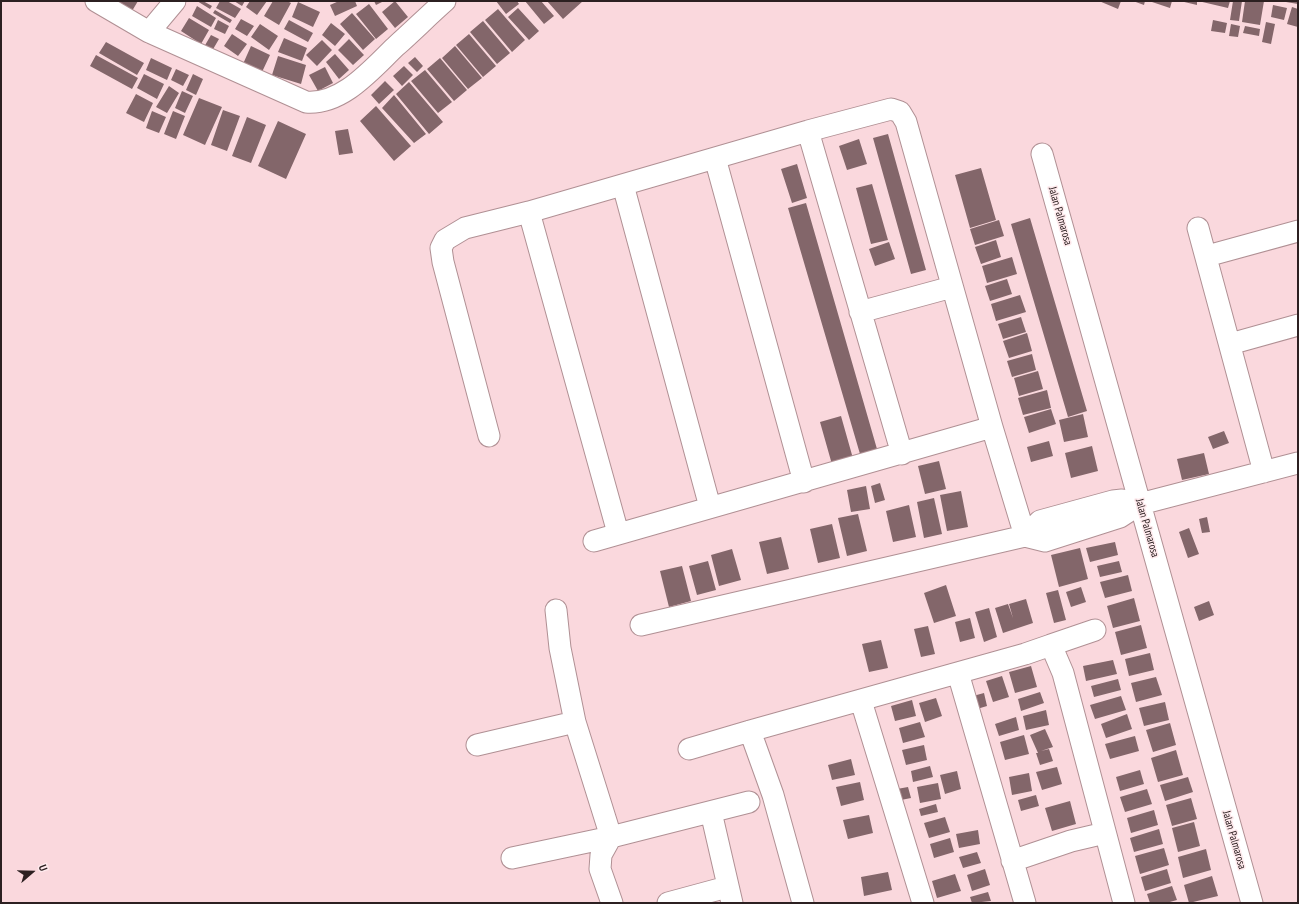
<!DOCTYPE html>
<html>
<head>
<meta charset="utf-8">
<style>
  body { margin:0 }
  #map { position:relative; width:1299px; height:904px; overflow:hidden; background:#fad8dd; font-family:"PT Sans Narrow",sans-serif }
  canvas { display:block }
  .frame { position:absolute; inset:0; border:2px solid #2c2021; pointer-events:none }
  .north { position:absolute; left:12px; top:852px; width:40px; height:40px; -webkit-text-stroke:3px #fee9ec; paint-order:stroke; rotate:70deg; font-size:11px; font-weight:700; line-height:16px; text-align:center; color:#2c2021 }
  .north::after { content:''; display:block; margin:auto; width:14px; height:18px; background:#2c2021; clip-path:polygon(50% 0,100% 100%,50% 72%,0 100%) }
</style>
</head>
<body>
<div id="map">
<canvas width="1299" height="904"></canvas>
<div class="frame"></div>
<div class="north">U</div>
</div>
<script>
const context = document.querySelector('canvas').getContext('2d');
context.lineJoin = 'round';
function fillPath(path, color) {
  context.fillStyle = color;
  context.fill(path, 'evenodd');
}
function trace(path, color, width, dash) {
  context.strokeStyle = color;
  context.lineWidth = width;
  context.lineCap = dash ? 'butt' : 'round';
  context.setLineDash(dash || []);
  context.stroke(path);
}
function drawText(font, color, halo, rows, align = 'center') {
  context.font = font + ' "PT Sans Narrow",sans-serif';
  context.lineWidth = 3;
  context.setLineDash([]);
  context.textBaseline = 'middle';
  context.strokeStyle = halo;
  context.fillStyle = color;
  for (const [text, x, y, turn = 0] of rows) {
    context.save();
    context.translate(x, y);
    context.rotate((+turn || 0) * Math.PI / 180);
    context.textAlign = isNaN(turn) ? turn : align;
    if (halo) context.strokeText(text, 0, 0);
    context.fillText(text, 0, 0);
    context.restore();
  }
}
fillPath(new Path2D(`
  M114 1H138L132 11Z
  M197 1H203L212 6 210 9Z
  M220 1H227L241 9 235 18 216 8Z
  M234 1H245L242 6Z
  M250 1H267L257 15 246 7Z
  M273 1H287L291 3 279 25 264 16Z
  M339 1H355L357 6 335 16 330 5Z
  M374 1H384L376 5Z
  M395 1 408 17 395 28 382 12Z
  M496 1H517L519 4 506 14Z
  M525 1H541L554 16 544 24Z
  M547 1H583L563 19Z
  M1099 1H1121L1118 9Z
  M1133 1H1145L1144 5Z
  M1149 1H1172L1170 8Z
  M1180 1H1197V5Z
  M1198 1H1230L1228 8Z
  M1233 1H1242L1239 21 1230 20Z
  M1245 1H1264L1260 25 1242 22Z
  M1286 1H1298V4L1286 2Z
  M298 2 320 12 313 27 292 17Z
  M369 4 388 29 376 39 356 14Z
  M1273 5 1287 8 1284 20 1271 17Z
  M197 6 216 18 211 27 192 16Z
  M1292 7 1298 9V27L1287 24Z
  M518 8 539 31 529 40 508 17Z
  M498 9 525 40 512 52 485 20Z
  M215 10 232 20 230 23 213 13Z
  M352 13 375 39 363 50 340 24Z
  M189 18 209 30 201 44 181 31Z
  M241 19 254 26 247 36 235 29Z
  M218 20 229 26 225 34 214 29Z
  M289 20 313 33 308 42 284 29Z
  M1213 20 1227 23 1225 33 1211 31Z
  M483 21 510 53 497 64 470 32Z
  M1266 22 1275 24 1271 44 1262 42Z
  M331 23 345 34 335 46 322 35Z
  M260 24 278 36 269 50 251 37Z
  M1231 24 1240 26 1238 37 1229 36Z
  M1245 26 1260 29 1259 36 1243 33Z
  M232 34 247 44 238 56 224 46Z
  M469 34 496 66 483 77 456 45Z
  M211 35 219 39 212 51 204 47Z
  M284 38 307 48 302 61 278 52Z
  M349 39 364 55 353 65 338 50Z
  M322 40 332 50 317 66 306 55Z
  M106 42 144 63 137 75 99 53Z
  M251 46 270 55 262 72 243 64Z
  M455 46 482 78 468 89 442 58Z
  M335 54 349 70 339 79 326 62Z
  M96 55 138 78 132 89 90 66Z
  M278 56 306 65 301 84 272 75Z
  M415 57 423 66 417 72 408 63Z
  M151 58 172 68 167 80 146 70Z
  M440 58 467 90 454 101 427 69Z
  M404 66 413 75 402 86 393 76Z
  M325 67 333 83 318 91 309 75Z
  M176 69 189 75 183 86 171 80Z
  M425 70 452 102 438 113 411 81Z
  M144 74 164 84 157 99 137 88Z
  M193 74 203 79 196 95 186 90Z
  M385 81 394 90 379 104 371 95Z
  M409 82 443 122 429 134 396 94Z
  M169 86 179 93 167 113 156 107Z
  M182 91 193 96 185 113 175 108Z
  M136 94 153 103 144 122 126 113Z
  M394 95 426 134 414 143 382 108Z
  M199 98 222 107 205 145 183 135Z
  M376 106 411 146 394 161 360 121Z
  M223 110 240 116 227 151 211 145Z
  M152 111 166 117 159 133 146 128Z
  M173 111 185 116 176 139 164 134Z
  M247 117 266 125 251 163 232 156Z
  M278 121 306 134 286 179 258 166Z
  M348 129 353 153 339 155 335 131Z
  M888 134 926 270 911 274 873 138Z
  M859 139 867 164 847 170 839 146Z
  M797 164 807 198 792 203 781 169Z
  M981 168 996 220 970 228 955 175Z
  M872 184 888 240 871 244 856 188Z
  M806 203 877 449 860 454 788 208Z
  M1030 218 1087 411 1068 417 1011 224Z
  M999 220 1004 236 975 245 970 229Z
  M996 240 1001 257 981 264 975 247Z
  M889 242 895 259 875 266 869 249Z
  M1012 257 1017 274 987 283 982 266Z
  M1007 279 1012 294 990 301 985 286Z
  M1020 295 1026 312 996 321 991 304Z
  M1021 317 1026 332 1003 339 998 324Z
  M1027 333 1032 351 1009 358 1003 341Z
  M1032 354 1036 370 1012 377 1007 361Z
  M1038 371 1043 389 1019 396 1014 378Z
  M1047 390 1051 408 1023 415 1018 398Z
  M1051 409 1056 424 1029 433 1024 417Z
  M1083 414 1088 437 1064 442 1059 420Z
  M841 416 854 462 833 468 820 422Z
  M1224 431 1229 443 1213 449 1208 437Z
  M1049 441 1053 456 1031 462 1027 447Z
  M1092 446 1098 471 1071 478 1065 453Z
  M1204 453 1209 474 1182 480 1177 459Z
  M939 461 946 489 925 494 918 466Z
  M880 483 885 500 875 503 871 486Z
  M866 486 870 509 851 512 847 490Z
  M961 491 968 527 947 531 940 495Z
  M934 498 942 534 924 538 917 502Z
  M909 505 916 537 893 542 886 511Z
  M858 514 867 551 847 556 838 518Z
  M1207 517 1210 532 1202 533 1199 519Z
  M832 524 840 558 818 563 810 529Z
  M1189 528 1199 554 1188 558 1179 532Z
  M781 537 789 569 767 574 759 542Z
  M1115 542 1118 555 1090 562 1086 548Z
  M1080 548 1088 579 1059 587 1051 555Z
  M732 549 741 580 719 586 711 555Z
  M708 561 716 590 697 595 689 566Z
  M1119 561 1122 572 1100 577 1097 566Z
  M682 566 691 601 669 607 660 571Z
  M1128 575 1132 591 1105 598 1100 582Z
  M946 585 956 616 934 623 924 593Z
  M1081 587 1086 602 1071 607 1066 592Z
  M1058 590 1066 620 1054 623 1046 593Z
  M1134 598 1140 621 1113 628 1107 606Z
  M1026 599 1033 623 1003 633 995 608 1008 604 1013 618 1009 604Z
  M1209 601 1214 615 1199 621 1194 607Z
  M989 608 997 637 984 642 975 612Z
  M970 618 975 638 960 642 955 622Z
  M1141 625 1147 648 1121 655 1115 632Z
  M928 626 935 654 921 657 914 629Z
  M881 640 888 668 869 672 862 644Z
  M1150 653 1154 670 1129 676 1125 659Z
  M1113 660 1117 674 1086 681 1083 666Z
  M1031 666 1037 687 1015 693 1009 672Z
  M1002 676 1009 697 993 702 986 681Z
  M1156 677 1162 695 1136 702 1131 683Z
  M1118 679 1121 690 1094 697 1091 686Z
  M1040 692 1044 703 1021 711 1018 699Z
  M984 693 987 706 977 709 973 696Z
  M1121 696 1126 710 1095 719 1090 705Z
  M936 698 942 716 925 722 919 703Z
  M912 700 916 716 895 721 891 706Z
  M1165 702 1169 720 1144 726 1139 708Z
  M1046 710 1049 725 1026 730 1023 716Z
  M1127 714 1132 729 1106 738 1101 724Z
  M1016 717 1019 730 999 736 995 724Z
  M920 722 925 737 903 743 899 728Z
  M1170 723 1176 745 1153 752 1146 730Z
  M1045 729 1053 747 1041 751 1049 749 1053 761 1040 765 1036 753H1038L1030 735Z
  M1024 735 1029 754 1005 760 1000 742Z
  M1135 736 1139 751 1110 759 1105 744Z
  M924 745 927 760 906 765 902 750Z
  M1176 750 1183 775 1158 782 1151 758Z
  M851 759 855 775 832 780 828 765Z
  M930 766 933 777 913 782 911 771Z
  M1057 767 1062 784 1042 790 1036 772Z
  M1140 770 1144 784 1120 791 1116 777Z
  M957 771 961 789 945 794 940 775Z
  M1029 773 1032 791 1012 795 1009 777Z
  M1188 777 1193 792 1165 801 1160 785Z
  M860 782 864 800 841 806 836 787Z
  M938 783 941 799 920 803 917 787Z
  M908 787 911 798 901 800 897 789Z
  M1147 789 1152 804 1125 812 1120 797Z
  M1036 795 1039 806 1021 811 1018 800Z
  M1191 798 1197 819 1172 826 1166 805Z
  M1070 801 1076 824 1052 831 1045 808Z
  M936 804 938 812 921 816 919 809Z
  M1154 810 1158 825 1131 833 1127 818Z
  M869 815 873 833 848 839 843 820Z
  M945 817 950 832 929 838 924 823Z
  M1194 822 1200 846 1178 852 1172 828Z
  M1159 829 1163 844 1134 852 1130 838Z
  M978 830 980 844 959 848 956 834Z
  M950 838 954 852 934 858 930 844Z
  M1164 848 1169 865 1140 874 1135 856Z
  M1206 849 1211 870 1183 878 1178 857Z
  M977 852 981 863 963 868 959 857Z
  M985 869 990 885 972 891 967 875Z
  M1167 869 1171 883 1145 891 1141 877Z
  M888 872 892 890 864 896 861 877Z
  M955 874 961 891 937 898 932 881Z
  M1212 876 1218 896 1189 903 1184 885Z
  M1172 886 1177 900 1166 903H1150L1147 894Z
  M988 892 991 901 972 903 970 897Z`), '#83666a');
const minor = new Path2D(`
  M96 1 149 32 306 102C342 105 371 70 395 47 412 32 428 16 445 1
  M149 32 175 1
  M808 131 902 454
  M1042 154 1252 903
  M715 158 804 482
  M623 185 710 507
  M529 212 618 533
  M1198 228 1264 472
  M1207 256 1298 231
  M860 312 952 287
  M1230 344 1298 325
  M489 436 443 262 441 248 445 240 465 228 529 212 808 131 891 109 900 112 906 122 992 427 1025 536
  M1025 536 1040 521 1113 501 1122 500 1140 504
  M594 541 992 427
  M556 610 560 648 575 722 611 837 601 855 600 869 612 903
  M641 625 1025 536 1045 541 1120 517 1140 504 1298 463
  M1051 645 1095 630
  M958 673 1025 903
  M861 701 923 903
  M750 731 773 795 803 903
  M477 745 575 722
  M689 749 750 731 1025 654 1051 645 1063 673 1124 903
  M711 812 732 903
  M512 858 611 837 749 802
  M1012 861 1071 841 1105 833
  M668 903 727 887`);
trace(minor, '#b09094', 23);
trace(minor, '#fff', 21);
drawText('11px', '#2c2021', '#fee9ec', [
  ["Jalan Palmarosa",1060,216,74],
  ["Jalan Palmarosa",1147,528,74],
  ["Jalan Palmarosa",1234,840,74]
]);
</script>
</body>
</html>
